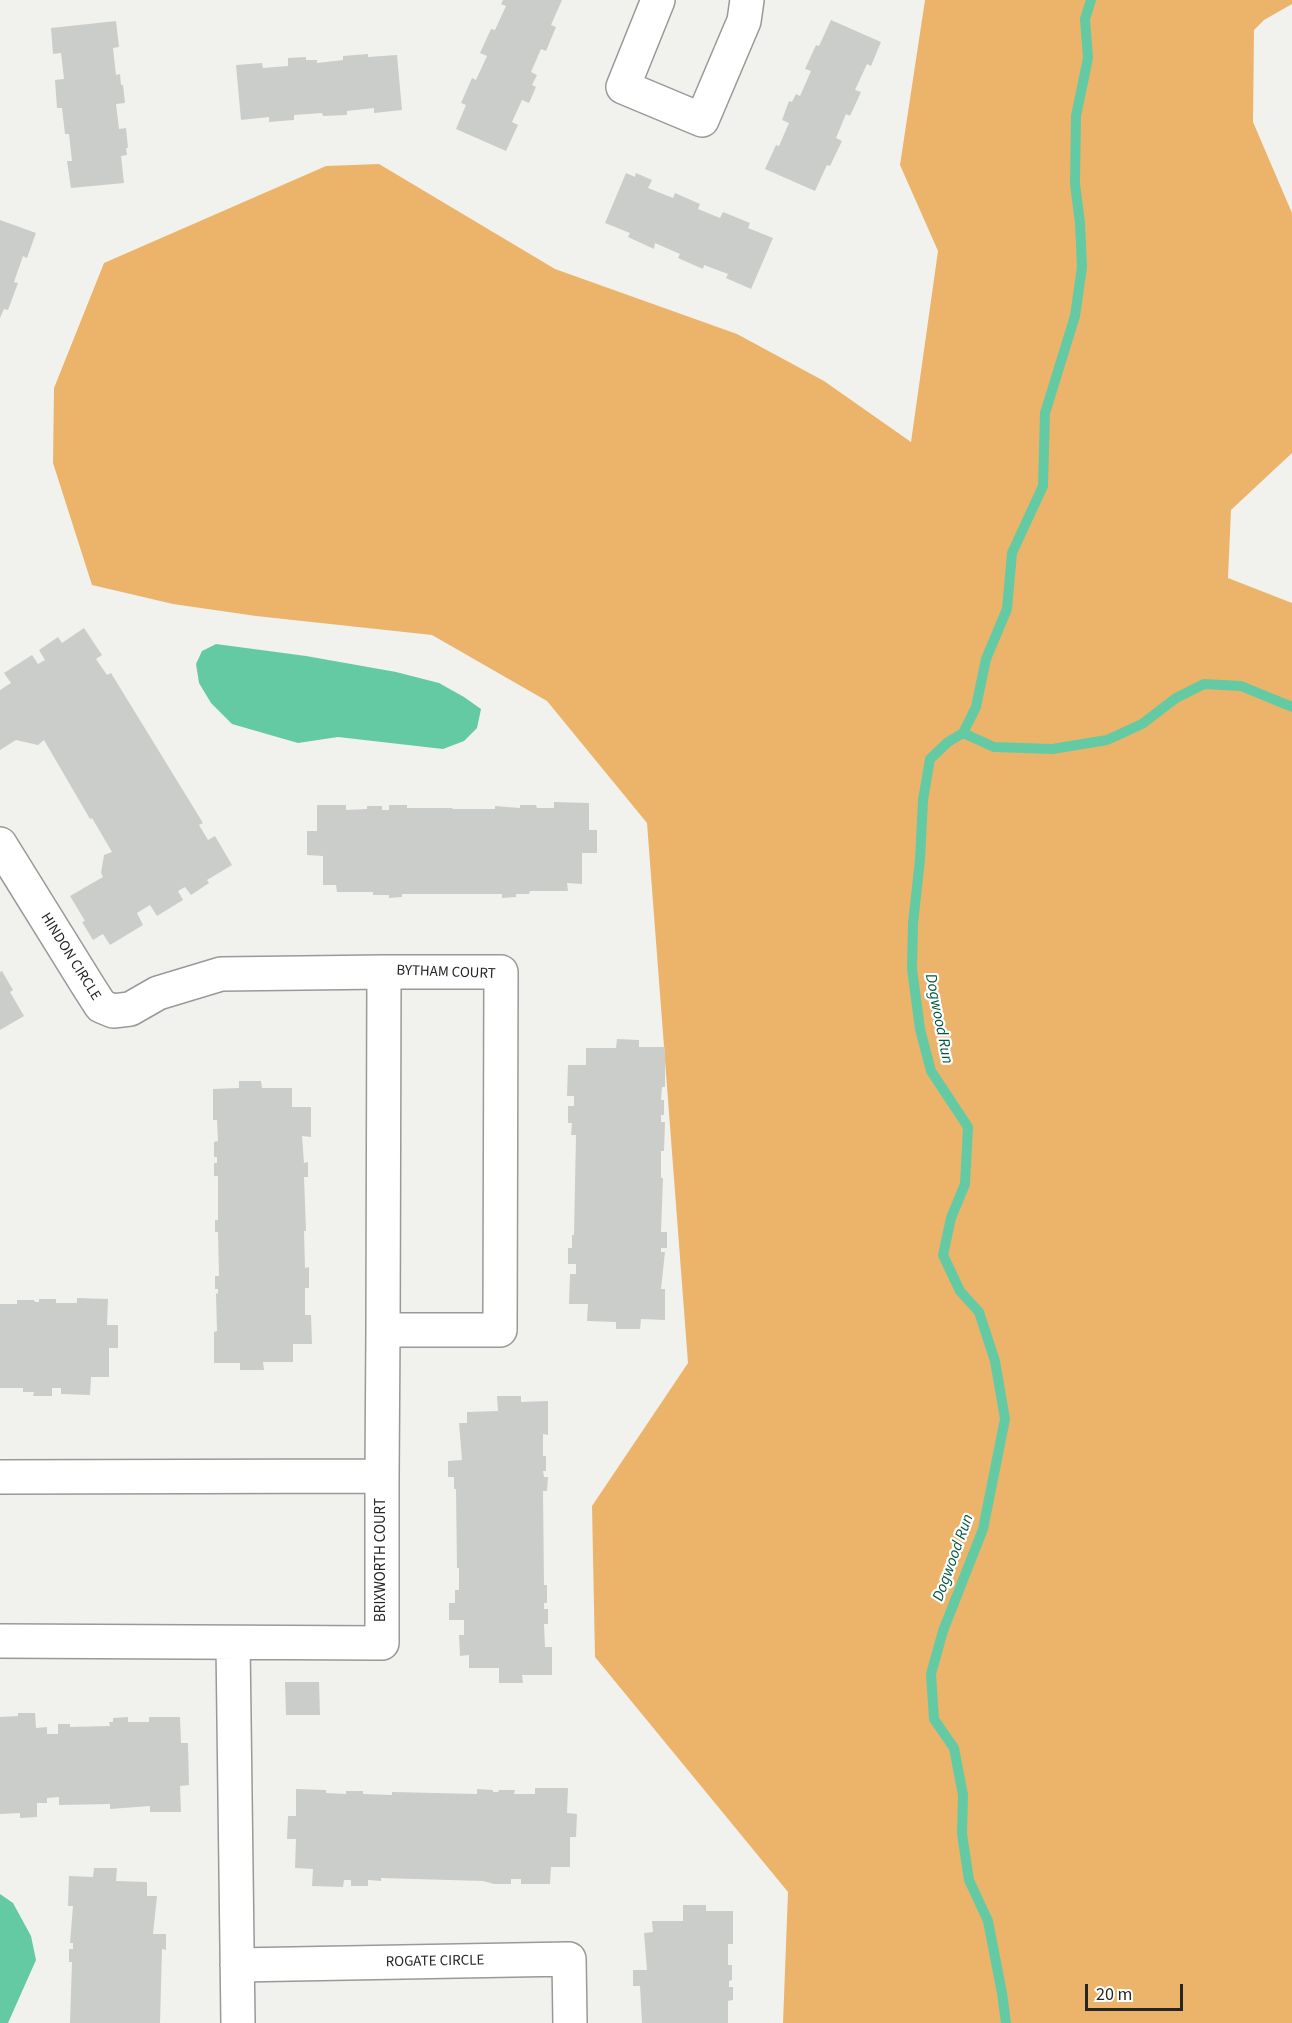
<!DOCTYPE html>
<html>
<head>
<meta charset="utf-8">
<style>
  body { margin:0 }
  #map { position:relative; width:1292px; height:2023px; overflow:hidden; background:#f1f2ee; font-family:"Source Sans 3",sans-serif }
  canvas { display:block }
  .scale { position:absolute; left:1085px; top:1984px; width:98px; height:27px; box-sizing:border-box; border:3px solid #262625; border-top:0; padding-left:8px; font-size:18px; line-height:21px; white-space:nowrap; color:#262625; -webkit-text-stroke:4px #fff; paint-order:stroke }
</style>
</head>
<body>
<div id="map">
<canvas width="1292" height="2023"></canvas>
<div class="scale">20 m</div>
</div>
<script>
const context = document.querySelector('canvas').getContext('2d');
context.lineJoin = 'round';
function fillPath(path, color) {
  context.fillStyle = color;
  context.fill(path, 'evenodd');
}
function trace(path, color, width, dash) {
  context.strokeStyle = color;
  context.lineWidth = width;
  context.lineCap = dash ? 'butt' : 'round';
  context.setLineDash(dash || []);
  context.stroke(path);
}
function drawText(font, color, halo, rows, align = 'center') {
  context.font = font + ' "Source Sans 3",sans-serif';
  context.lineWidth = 4.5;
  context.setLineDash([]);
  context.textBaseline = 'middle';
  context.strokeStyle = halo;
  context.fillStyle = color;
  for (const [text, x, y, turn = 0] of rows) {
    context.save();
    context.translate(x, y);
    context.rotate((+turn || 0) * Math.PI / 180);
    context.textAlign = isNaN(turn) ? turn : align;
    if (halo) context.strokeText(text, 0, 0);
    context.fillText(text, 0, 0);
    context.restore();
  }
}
fillPath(new Path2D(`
  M925 0H1292V4L1264 20 1254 30 1253 122 1292 213V453L1231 510 1228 578 1292 603V2023H783L788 1892 595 1657 592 1506 688 1363 647 823 547 701 432 635 256 616 173 604 92 585 53 463 54 388 104 263 326 166 379 164 555 269 737 334 824 381 911 442 938 251 900 165Z`), '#ecb46a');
fillPath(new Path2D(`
  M216 644 306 656 396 672 439 683 464 697 481 709 477 728 464 741 443 749 338 737 298 743 232 724 211 703 199 683 196 664 202 651Z
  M0 1894 13 1903 31 1936 36 1960 8 2023H0Z`), '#64caa3');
trace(new Path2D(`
  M963 733 976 707 986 659 1007 609 1012 553 1043 486 1045 413 1075 316 1082 267 1080 223 1075 184 1076 116 1088 58 1085 19 1091 0
  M1006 2023 1002 1993 988 1921 969 1880 962 1834 963 1795 954 1748 934 1719 931 1674 943 1631 983 1529 1005 1419 995 1361 979 1312 960 1291 943 1255 951 1218 965 1184 968 1127 931 1071 920 1029 912 969 913 923 920 860 923 800 930 759 948 742 963 733 994 747 1052 749 1107 740 1142 724 1176 698 1204 684 1241 686 1292 707`), '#64caa3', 10);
fillPath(new Path2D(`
  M503 0H562L551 25 556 27 546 51 541 49 531 72 537 75 532 85 536 87 529 103 522 100 512 122 518 125 506 151 456 129 466 105 461 103 472 78 476 80 487 56 480 53 491 29 495 30 506 6 501 4Z
  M831 20 881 42 871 66 867 64 855 90 861 92 850 116 846 114 836 138 842 141 830 166 827 165 815 191 765 169 776 145 779 146 789 123 782 120 789 101 792 102 796 94 800 96 811 71 805 69 816 45 819 46Z
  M116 21 119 47 113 48 116 75 120 74 121 85H123L125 103 116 104 119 129 126 128 128 148H126L127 155 121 156 124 183 71 188 67 161H72L69 134H65L62 108H57L55 80 64 79 61 53 53 54 51 28Z
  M368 54V57L397 55 402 110 374 113V108L347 111V115L323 116 322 113 294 115V120L269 122V117L241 120 236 65 262 63 263 68 288 66V58L306 57V60H317V63L343 60V56Z
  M626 173 635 177 636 173 652 180 648 188 673 198 675 193 700 204 698 209 720 218 723 212 750 223 748 228 773 238 751 289 726 278 728 274 704 265 703 269 678 258 680 254 655 243 654 249 628 237 630 233 605 223Z
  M0 220 36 233 27 258 23 256 14 282 18 283 8 310 4 309 0 318Z
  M84 628 102 655 96 659 107 675 111 673 203 823 199 825 208 840 215 836 232 865 207 880 209 883 191 895 185 887 178 891 183 900 157 916 150 905 137 913 143 925 110 945 103 934 93 940 82 922 85 921 70 896 103 877 101 873 104 855 112 852 92 818 90 819 44 740 38 745 16 740 0 750V690L11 683 4 673 32 655 38 664 45 660 39 650 58 637 62 643Z
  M554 802 589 803V830H597V853H582V884L567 883 568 891H530L529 894H516V897L502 898V894H402V897L389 898V895H373V892H337L336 885H323V856L307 855V831H317V805H346V810L367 809V806H382V810H389V805H407V808H452L453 809H495V806L520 808V805H536L537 808H554Z
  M2 971 13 990 10 992 24 1016 0 1030V972Z
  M617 1039 639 1040V1047H665V1087H662L661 1100H664V1115H661V1122H665L664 1151H661V1178H663L661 1232H667V1248H661V1252H665L661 1289H665V1320L641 1319 640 1329H616V1322L587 1321 588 1304H569L570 1274H576V1264H568V1248H572V1235H574L576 1135H571L572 1123H568V1106H574V1096H567L568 1065H586V1048H616Z
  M239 1081H261L262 1088H292V1107H311V1137L302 1136 304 1163 308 1162V1177H304L306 1231H304L305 1268 309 1267V1288H305V1315H311L312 1344H293V1362H263L264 1370H240V1363H214V1332L217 1331 216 1294 218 1293V1289H215V1276H219L218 1232H215V1220H218V1176H214V1163H217V1157H214V1142L218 1141 217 1120H213V1089L239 1088Z
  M77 1298 108 1299 107 1325H118V1348H109V1377H91L90 1395 61 1394V1388H52V1396H33L34 1392H23V1388H0V1304H17V1300H34L35 1302H39V1299H56V1303H77Z
  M497 1396H521V1402L548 1401V1435L543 1434V1456H546V1471H543L544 1477H548L547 1491H543L544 1585H547V1603H544V1609H548V1624H544L545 1647H552V1675H522L523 1683H499V1668H469V1655L460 1656 459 1635H464V1620H449V1603H455V1590H459V1568H457L456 1489H454V1477H448V1461L462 1460 459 1423H467V1412L498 1411Z
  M285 1682H319L320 1715H286Z
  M18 1713H35L36 1728 47 1727V1734H58V1724H70V1727L110 1726 109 1722H113V1718L128 1717V1722H149V1717H180L181 1743H188L189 1785 180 1786 181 1812H150V1806L110 1809V1804L59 1805V1797L47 1798V1803H37V1817L20 1818V1813L0 1814V1717L18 1716Z
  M535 1788H568L567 1813 577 1814 576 1837H570V1867H551L550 1884H521V1879H511V1884H494L483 1881 381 1878V1881L368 1880V1886H351V1880H344L343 1887 312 1886 313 1869 295 1868 296 1839H287L288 1816H296V1789L326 1790V1793L346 1794V1791H363V1794L392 1795V1792L477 1794V1789L493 1790V1792H498L499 1790H515L514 1794H535Z
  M94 1868H117L116 1881 147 1882V1896H157L153 1934H166V1950L162 1949 160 2023H70L72 1962H69V1949H73V1943H70L73 1906H68L69 1876 93 1877Z
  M683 1905H706V1911H733V1944H728V1965H732V1980L729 1981V1987H733V2000L728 2001V2023H642L640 1986H633V1970H647L644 1933 653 1932 652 1921H683Z`), '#cbcdcb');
const minor = new Path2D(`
  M658 0 623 87 702 120 744 21 747 0
  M0 844 90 989 101 1006 113 1011 130 1009 158 993 221 974 384 972
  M382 1476 383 1330H500L501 972H384L383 1330
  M0 1477 382 1476V1643L0 1641
  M233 1643 238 2023
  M237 1965 569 1959 570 2023`);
trace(minor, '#999a97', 36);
trace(minor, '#fff', 33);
drawText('15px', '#262625', '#fff', [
  ["HINDON CIRCLE",70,957,58],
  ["BYTHAM COURT",446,973,2],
  ["BRIXWORTH COURT",382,1560,-90],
  ["ROGATE CIRCLE",435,1962,-1]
]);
drawText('italic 16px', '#00583f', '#fff', [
  ["Dogwood Run",938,1019,79],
  ["Dogwood Run",954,1558,-70]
]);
</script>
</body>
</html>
